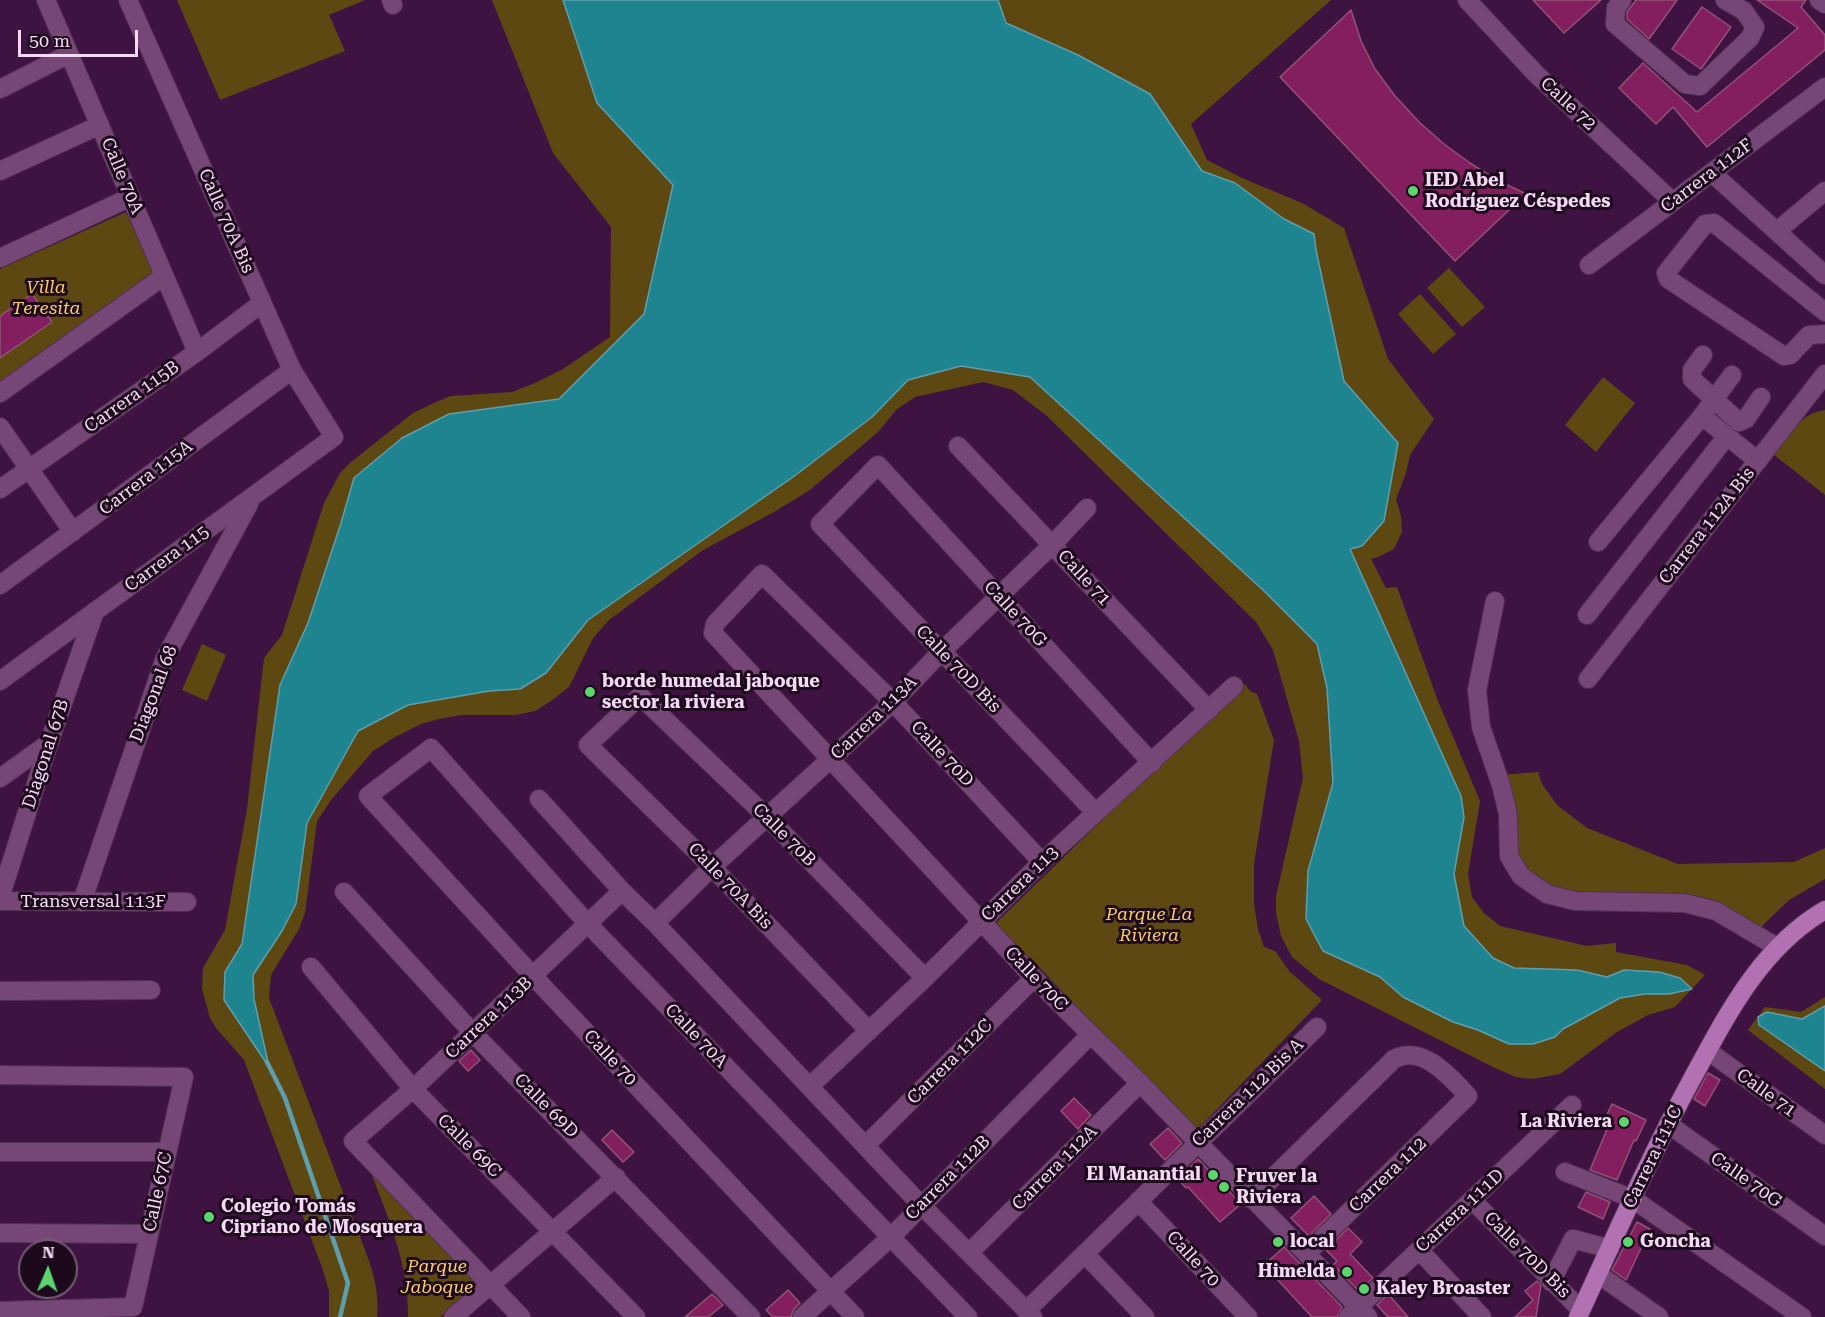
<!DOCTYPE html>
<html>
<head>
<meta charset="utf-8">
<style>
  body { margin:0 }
  #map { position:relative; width:1825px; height:1317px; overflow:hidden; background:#3f1341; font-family:"Roboto Serif",serif }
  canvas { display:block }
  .north { position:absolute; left:18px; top:1239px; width:60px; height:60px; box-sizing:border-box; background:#1c091c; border:2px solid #735c73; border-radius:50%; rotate:2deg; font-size:16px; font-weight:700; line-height:24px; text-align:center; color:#f5d9f5 }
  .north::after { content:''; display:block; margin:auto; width:21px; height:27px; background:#5cd56d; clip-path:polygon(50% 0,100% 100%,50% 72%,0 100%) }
  .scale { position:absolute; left:18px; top:30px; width:120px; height:27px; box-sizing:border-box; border:3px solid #f5d9f5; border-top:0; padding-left:8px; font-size:18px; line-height:21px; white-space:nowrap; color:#f5d9f5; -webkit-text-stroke:4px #1c091c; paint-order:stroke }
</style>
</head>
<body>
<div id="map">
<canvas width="1825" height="1317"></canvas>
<div class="north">N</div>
<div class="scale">50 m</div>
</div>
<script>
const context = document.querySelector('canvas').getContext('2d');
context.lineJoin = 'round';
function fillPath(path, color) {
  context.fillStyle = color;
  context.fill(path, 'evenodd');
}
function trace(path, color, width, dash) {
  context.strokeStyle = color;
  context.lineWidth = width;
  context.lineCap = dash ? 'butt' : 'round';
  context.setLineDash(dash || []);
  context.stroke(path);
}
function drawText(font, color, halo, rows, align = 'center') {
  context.font = font + ' "Roboto Serif",serif';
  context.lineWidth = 6;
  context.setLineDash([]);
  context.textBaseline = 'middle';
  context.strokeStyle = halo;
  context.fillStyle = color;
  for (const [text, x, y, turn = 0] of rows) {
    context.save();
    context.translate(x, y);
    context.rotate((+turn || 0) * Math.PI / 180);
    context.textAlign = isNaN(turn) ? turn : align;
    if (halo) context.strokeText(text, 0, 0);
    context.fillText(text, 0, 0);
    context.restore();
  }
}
fillPath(new Path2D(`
  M177 0H365L329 15 345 51 220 100Z
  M492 0H1331L1191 124 1207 160 1242 178 1302 203 1344 228 1388 359 1434 419 1410 455 1406 473 1396 499 1401 516 1402 532 1394 549 1378 557 1371 559 1386 588 1397 587 1438 701 1480 801 1468 874 1472 897 1484 913 1500 926 1587 946 1616 943V952L1687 965 1705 975 1675 1007 1648 1015 1617 1032 1560 1074 1532 1079 1516 1077 1493 1067 1319 979 1292 957 1281 936 1276 913V896L1303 778 1299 741 1273 650 1256 622 1047 416 1013 390 983 382 915 397 897 409 878 432 810 490 774 512 703 550 609 620 593 638 569 687 551 701 535 711 516 715H461L439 719 421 724 395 737 373 751 331 800 317 821 305 913 299 929 271 975 269 998 368 1258C375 1278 379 1295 377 1317H329V1291L323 1270 244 1060 216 1028 210 1018 202 989 203 968 225 930 247 809 264 658 282 635 324 503 340 473 351 462 413 413 436 402 451 396 512 392 535 383 563 369 610 337 611 227 553 153Z
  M126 212 155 277 0 388V269Z
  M1449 268 1485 307 1462 327 1427 288Z
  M1420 294 1456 334 1433 354 1398 314Z
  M1603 377 1635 403 1596 452 1565 425Z
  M1825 410V495L1773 454C1789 435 1798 414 1825 410Z
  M202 644 226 655 207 701 182 690Z
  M1245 684 1250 691 1257 694 1274 740 1254 864V904L1258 929 1264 947 1275 951 1290 972 1322 1000 1198 1129 1113 1045 1041 969 981 921 996 923 1104 818 1103 817Z
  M1538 772 1542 784 1557 805 1587 828 1678 864 1794 862 1825 848V879L1789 900 1763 925 1762 928 1699 896 1555 891 1520 867 1501 775Z
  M1825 997V1089L1748 1030 1765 1007 1801 1012Z
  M364 1155 483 1279 440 1317H408C409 1259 384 1208 364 1155Z`), '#5d4812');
const water = new Path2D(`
  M563 0H998L1006 23 1078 55 1150 94 1202 171 1235 183 1284 219 1314 234 1316 250 1344 381 1398 443 1384 521 1362 546 1350 549 1461 796 1464 817 1454 874 1464 926 1493 958 1514 968 1577 970 1607 977 1624 970 1659 972 1680 978 1692 989 1669 994H1645L1620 998 1563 1029 1555 1037 1533 1044H1509L1478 1030 1453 1022 1403 997 1380 977 1323 951 1306 919 1308 871 1333 783 1327 688 1317 644 1263 590 1030 377 961 366 908 380 872 417 793 477 588 620 546 673 520 689 489 691 408 705 358 731 307 823 296 904 282 931 253 975 254 999 269 1067 224 1000 225 972 242 944 280 685 308 623 341 523 354 478 402 438 449 414 559 399 644 314 673 185 597 103Z
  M1825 1006V1071L1759 1025 1758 1017 1767 1012 1802 1019Z`);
fillPath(water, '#1d8490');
trace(water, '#5e9eae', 1.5);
trace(new Path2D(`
  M267 1062 285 1098 348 1283 340 1317`), '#5e9eae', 4.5);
const building = new Path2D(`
  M1533 0H1601L1564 33Z
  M1636 0H1677L1649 39 1627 19V12Z
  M1757 0H1806L1801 7 1825 35V50L1707 147 1673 107 1656 124 1619 88 1643 63 1697 112 1798 28Z
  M1702 7 1731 27 1701 69 1672 49Z
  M1351 10 1361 41 1375 69 1395 96 1420 123 1444 144 1470 163 1497 180 1526 194 1455 261 1280 77Z
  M32 294 52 322 0 358V316Z
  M471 1050 480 1060 468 1071 459 1061Z
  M1708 1073 1720 1080 1705 1106 1694 1099Z
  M1074 1098 1091 1115 1078 1129 1061 1111Z
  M1612 1104 1646 1120 1636 1141 1634 1140 1617 1180 1590 1170 1608 1127 1602 1125Z
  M1168 1128 1182 1143 1165 1160 1150 1144Z
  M612 1130 634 1152 623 1162 602 1140Z
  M1198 1159 1241 1204 1220 1222 1188 1187 1186 1188 1178 1179Z
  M1586 1192 1610 1202 1603 1219 1578 1207Z
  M1314 1196 1331 1214 1309 1236 1291 1218Z
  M1637 1222 1650 1229 1626 1280 1612 1270Z
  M1348 1228 1362 1242 1350 1254 1373 1278 1359 1291 1333 1265 1337 1261 1326 1250Z
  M1284 1247 1342 1307 1337 1317H1312L1264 1265Z
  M1537 1281 1541 1285 1536 1317H1515L1533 1300 1525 1291Z
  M788 1290 800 1303 794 1309 791 1317H773L766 1310Z
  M712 1294 723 1305 708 1317H685Z
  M1388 1294 1395 1302 1408 1317H1388L1377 1305Z`);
fillPath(building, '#831f5f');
trace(building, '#915275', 1.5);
const minor = new Path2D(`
  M46 0 197 352
  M391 0 393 5
  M1467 0 1536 74 1673 202
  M1622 0 1616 8 1615 24 1685 84 1700 86 1750 38 1755 27 1744 11 1725 0
  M1819 0 1825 4
  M0 89 69 54
  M0 171 100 125
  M1712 173 1825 275
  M1777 231 1825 191
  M0 258 131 197
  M1589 265 1825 87
  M1825 312 1714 223 1705 224 1666 273 1668 279 1784 356 1790 355 1809 335 1825 334
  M1703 355 1692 370V379L1739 422 1746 419 1761 397
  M0 393 164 276
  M1702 416 1758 461
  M0 427 73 532
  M958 446 1209 710
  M0 489 197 352 262 303
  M1598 542 1702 416 1732 375
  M0 585 292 370
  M1495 601 1477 690 1481 727 1501 785 1508 814 1509 856 1521 876 1547 894 1575 901 1685 903 1716 911 1777 947
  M1587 615 1727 436
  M1588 679 1825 374
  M0 681 334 437 292 370 128 0
  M0 778 49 743
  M539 799 622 891 655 923 921 1205 1033 1317
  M1096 813 820 524 878 465 1152 763
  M1042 862 893 702 762 574 715 624 713 633 1034 978 1140 1083 1368 1317
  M344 892 473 1033 751 1317
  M0 898 49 743 95 611
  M0 901 187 902
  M82 902 165 658 249 504
  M655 923 712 867 893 702 941 652 1052 545 1087 508
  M311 967 413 1089 636 1317
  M0 991 151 990
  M869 1031 712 867 588 745 640 696 768 818 925 978
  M1708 1051 1825 1135
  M0 1075 184 1077 133 1307 0 1311
  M810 1086 925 978 1042 862 1234 686
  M1668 1124 1825 1236
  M865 1146 1034 978
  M0 1152H167
  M1565 1172 1633 1199 1802 1317
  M1251 1199 1394 1059C1423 1044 1450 1077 1468 1096L1307 1253
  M1472 1200 1581 1310
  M1138 1201 1248 1317
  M0 1233 149 1234
  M1419 1250 1482 1317
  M970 1252 1140 1083
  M1085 1254 1145 1317
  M1598 1274 1659 1317
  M1551 1282 1573 1239 1610 1249
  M1027 1310 1317 1027
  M453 1317 616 1177
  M521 1317 353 1141 413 1089 622 891
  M802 1317 890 1238 1090 1035
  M855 1317 533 976 368 796 431 748 588 924 968 1317
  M1348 1317 1572 1105`);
const major = new Path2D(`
  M1578 1317C1615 1237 1650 1156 1692 1079 1727 1015 1760 948 1825 910`);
trace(minor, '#523054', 20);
trace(major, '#523054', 20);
trace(minor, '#764677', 18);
trace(major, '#b271b3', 18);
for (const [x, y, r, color] of [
  [1413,191,6,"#5cd56d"],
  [590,692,6,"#5cd56d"],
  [1624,1122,6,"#5cd56d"],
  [1213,1175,6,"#5cd56d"],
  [1224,1187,6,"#5cd56d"],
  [209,1217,6,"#5cd56d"],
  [1278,1242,6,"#5cd56d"],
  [1628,1242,6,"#5cd56d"],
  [1347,1272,6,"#5cd56d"],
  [1364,1289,6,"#5cd56d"]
]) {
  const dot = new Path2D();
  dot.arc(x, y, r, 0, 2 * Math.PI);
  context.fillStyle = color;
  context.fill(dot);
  trace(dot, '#1c091c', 2);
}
drawText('18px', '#f5d9f5', '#1c091c', [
  ["Calle 72",1568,104,43],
  ["Calle 70A",122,176,67],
  ["Carrera 112F",1707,176,-37],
  ["Calle 70A Bis",226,221,66],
  ["Carrera 115B",132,397,-35],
  ["Carrera 115A",146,478,-37],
  ["Carrera 112A Bis",1707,526,-52],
  ["Carrera 115",167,559,-36],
  ["Calle 71",1084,578,47],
  ["Calle 70G",1015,614,47],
  ["Calle 70D Bis",958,669,46],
  ["Diagonal 68",154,694,-69],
  ["Carrera 113A",874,718,-44],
  ["Diagonal 67B",46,754,-72],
  ["Calle 70D",942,754,47],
  ["Calle 70B",784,835,45],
  ["Carrera 113",1020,884,-44],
  ["Calle 70A Bis",730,886,46],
  ["Transversal 113F",93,902],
  ["Calle 70C",1036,979,46],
  ["Carrera 113B",489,1018,-43],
  ["Calle 70A",696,1036,46],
  ["Calle 70",610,1058,47],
  ["Carrera 112C",950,1062,-45],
  ["Carrera 112 Bis A",1248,1093,-44],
  ["Calle 71",1766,1093,36],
  ["Calle 69D",546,1106,45],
  ["Calle 69C",469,1146,45],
  ["Carrera 111C",1653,1157,-64],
  ["Carrera 112A",1055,1168,-45],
  ["Carrera 112",1388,1175,-44],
  ["Carrera 112B",948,1178,-45],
  ["Calle 70G",1746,1180,35],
  ["Calle 67C",158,1192,-78],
  ["Carrera 111D",1460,1211,-43],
  ["Calle 70D Bis",1527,1255,45],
  ["Calle 70",1193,1259,47]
]);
drawText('bold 18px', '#f5d9f5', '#1c091c', [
  ["IED Abel",1425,181],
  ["Rodríguez Céspedes",1425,202],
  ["borde humedal jaboque",602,682],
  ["sector la riviera",602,703],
  ["La Riviera",1612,1122,"right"],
  ["El Manantial",1201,1175,"right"],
  ["Fruver la",1236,1177],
  ["Riviera",1236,1198],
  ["Colegio Tomás",221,1207],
  ["Cipriano de Mosquera",221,1228],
  ["local",1290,1242],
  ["Goncha",1640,1242],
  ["Himelda",1335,1272,"right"],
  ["Kaley Broaster",1376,1289]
], 'left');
drawText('italic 18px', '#fecd58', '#1c091c', [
  ["Villa",46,288],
  ["Teresita",46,309],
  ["Parque La",1149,915],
  ["Riviera",1149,936],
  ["Parque",437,1267],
  ["Jaboque",437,1288]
]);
</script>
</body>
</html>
